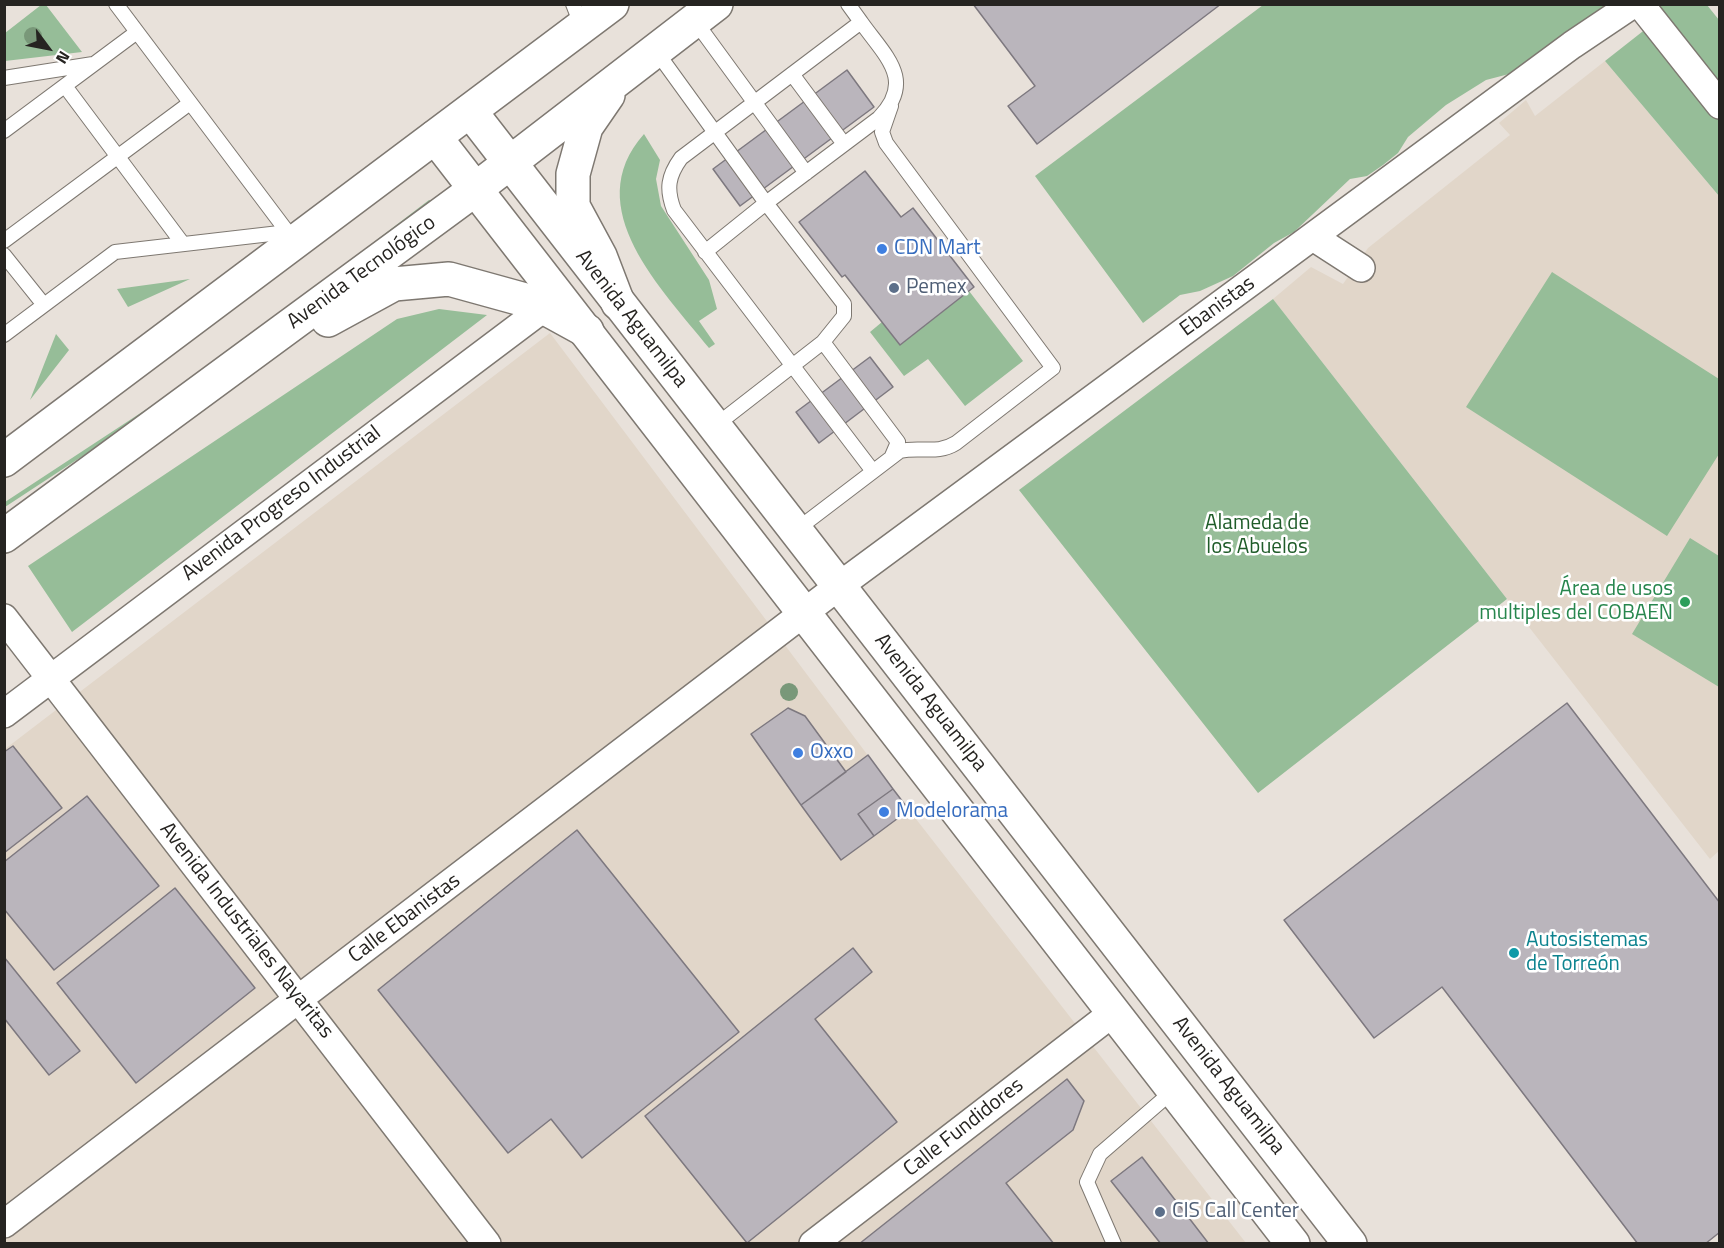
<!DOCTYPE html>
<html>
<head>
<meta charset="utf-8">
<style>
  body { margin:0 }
  #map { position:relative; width:1724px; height:1248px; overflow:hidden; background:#e8e1da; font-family:"Titillium Web",sans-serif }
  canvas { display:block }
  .frame { position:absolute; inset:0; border:6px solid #262421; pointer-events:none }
  .north { position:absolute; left:18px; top:18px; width:60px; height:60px; -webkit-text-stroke:4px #fff; paint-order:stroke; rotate:122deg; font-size:16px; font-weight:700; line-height:24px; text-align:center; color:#262421 }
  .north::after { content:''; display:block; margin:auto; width:21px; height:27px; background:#262421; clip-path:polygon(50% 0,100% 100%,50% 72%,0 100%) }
</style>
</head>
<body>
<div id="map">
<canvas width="1724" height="1248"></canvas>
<div class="frame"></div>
<div class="north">N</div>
</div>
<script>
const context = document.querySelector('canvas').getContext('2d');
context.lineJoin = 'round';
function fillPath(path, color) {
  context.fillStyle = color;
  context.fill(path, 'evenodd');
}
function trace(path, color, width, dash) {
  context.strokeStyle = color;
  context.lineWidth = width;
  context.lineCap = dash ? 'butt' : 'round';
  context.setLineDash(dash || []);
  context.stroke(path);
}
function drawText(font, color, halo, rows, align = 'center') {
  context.font = font + ' "Titillium Web",sans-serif';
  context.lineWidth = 5;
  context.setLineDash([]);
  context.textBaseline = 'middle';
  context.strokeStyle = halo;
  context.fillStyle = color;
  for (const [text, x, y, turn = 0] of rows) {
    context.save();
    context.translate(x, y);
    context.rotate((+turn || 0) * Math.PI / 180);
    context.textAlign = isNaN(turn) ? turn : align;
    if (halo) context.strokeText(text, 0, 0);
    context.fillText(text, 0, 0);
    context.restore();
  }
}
fillPath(new Path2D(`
  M1605 61 1719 196 1720 850 1710 859 1273 299 1311 267 1343 284 1368 248 1510 135 1499 123 1526 100 1535 116Z
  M550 333 909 810 1246 1243 5 1244V749Z`), '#e1d6c9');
fillPath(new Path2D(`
  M41 5H46L82 52 5 61V33Z
  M1263 5H1633L1509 74 1486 80 1446 105 1408 137 1398 153 1383 165 1367 176 1350 179 1294 232 1274 243 1233 276 1200 291 1180 295 1143 323 1035 176Z
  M1640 5H1707L1719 20V104Z
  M1647 28 1719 118V196L1605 61Z
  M644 134 660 160 656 179 661 206 709 280 717 309 699 321 715 344 709 348C663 290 578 208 644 134Z
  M429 200 437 202 209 373 5 507V502L206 370Z
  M1552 272 1719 379V454L1667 536 1466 407Z
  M190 279 128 307 117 289Z
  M969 291 1023 361 965 406 928 359 904 376 870 332 882 322 900 345Z
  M1273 299 1507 599 1258 793 1019 490Z
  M439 309 487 315 72 632 28 566 397 319Z
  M56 334 69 350 30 400Z
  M1690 538 1719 556V687L1632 634Z`), '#96bd98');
const building = new Path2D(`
  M973 4H1221L1037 144 1008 106 1035 86Z
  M847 70 874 107 740 206 713 169Z
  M865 171 901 217 913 208 974 287 900 345 845 275 842 277 799 222Z
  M870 357 893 387 819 443 796 412Z
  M1567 703 1720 903V1232L1705 1244H1638L1442 987 1374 1038 1284 920Z
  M788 708 805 716 846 772 801 805 751 734Z
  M13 746 62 808 4 853V752Z
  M868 755 893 789 858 814 874 836 841 860 801 805Z
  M893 789 909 810 874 836 858 814Z
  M87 796 159 886 54 970 4 909V862Z
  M577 830 739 1032 582 1158 551 1119 508 1153 378 990Z
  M175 888 255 988 136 1083 57 983Z
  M853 948 872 972 815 1019 897 1122 747 1243 645 1116Z
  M4 957 80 1051 49 1075 4 1018Z
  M1067 1079 1084 1101 1073 1130 1006 1183 1054 1244H859Z
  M1142 1157 1209 1244H1161L1111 1181Z`);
fillPath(building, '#bab5bc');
trace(building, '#7d787f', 1.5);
const lane = new Path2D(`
  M116 4 292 238
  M573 4 582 27
  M848 4 861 22 681 158C668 176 666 189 674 210L872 470
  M695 21 806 173
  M656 51 766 203 879 118C916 80 885 56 861 22
  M792 74 844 144
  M4 78 93 64
  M65 86 183 244
  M4 131 137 32
  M4 241 190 103
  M705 252 766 203 844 304V316L823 342
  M4 255 44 305
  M4 335 115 252 288 232
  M715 426 823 342 898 442 892 456
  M795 531 900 451C920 446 937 455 956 443L1053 368 886 143 882 132 891 106
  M1114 1244 1087 1182 1100 1154 1174 1090`);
const street = new Path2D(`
  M1640 4 1720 105
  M1313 237 1361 268
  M4 618 487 1244
  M4 714 545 307 557 293
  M4 1224 839 586 1572 45 1633 4
  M813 1244 1114 1012`);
const primary = new Path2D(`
  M470 111 1350 1244
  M435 137 1293 1244`);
const highway = new Path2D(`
  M608 95 586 127 573 174V206L600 256 618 303
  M328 320 394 284 449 279 536 303 587 331
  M4 460 612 4
  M4 536 477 188 716 4`);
trace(lane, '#7e7871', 16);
trace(street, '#7e7871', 30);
trace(primary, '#7e7871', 36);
trace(highway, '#7e7871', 36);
trace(lane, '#fff', 14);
trace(street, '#fff', 27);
trace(primary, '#fff', 33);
trace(highway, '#fff', 33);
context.fillStyle = '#799879';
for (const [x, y] of [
  [33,36],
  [789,692]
]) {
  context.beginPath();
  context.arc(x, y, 9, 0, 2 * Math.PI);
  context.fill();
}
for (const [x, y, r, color] of [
  [882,249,6,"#3f7fe0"],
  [894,288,6,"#5c6f8a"],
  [1685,602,6,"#2e9e5b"],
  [798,753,6,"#3f7fe0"],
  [884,812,6,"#3f7fe0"],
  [1514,953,6,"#0f9aa8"],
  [1160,1212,6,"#5c6f8a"]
]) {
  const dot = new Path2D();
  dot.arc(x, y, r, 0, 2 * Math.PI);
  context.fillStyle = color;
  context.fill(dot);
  trace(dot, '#fff', 2);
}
drawText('21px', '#366cbe', '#fff', [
  ["CDN Mart",894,249],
  ["Oxxo",810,753],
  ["Modelorama",896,812]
], 'left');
drawText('21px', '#262421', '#fff', [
  ["Avenida Tecnológico",362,273,-36],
  ["Ebanistas",1218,307,-36],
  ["Avenida Aguamilpa",631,319,52],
  ["Avenida Progreso Industrial",282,504,-37],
  ["Avenida Aguamilpa",930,703,52],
  ["Calle Ebanistas",405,919,-37],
  ["Avenida Industriales Nayaritas",246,931,52],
  ["Avenida Aguamilpa",1228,1086,52],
  ["Calle Fundidores",964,1128,-38]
]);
drawText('21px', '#4e5e75', '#fff', [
  ["Pemex",906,288],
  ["CIS Call Center",1172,1212]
], 'left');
drawText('21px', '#1f5c29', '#fff', [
  ["Alameda de",1257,524],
  ["los Abuelos",1257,548]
]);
drawText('21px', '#27864d', '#fff', [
  ["Área de usos",1673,590],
  ["multiples del COBAEN",1673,614]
], 'right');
drawText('21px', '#0d838f', '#fff', [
  ["Autosistemas",1526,941],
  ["de Torreón",1526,965]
], 'left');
</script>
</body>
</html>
